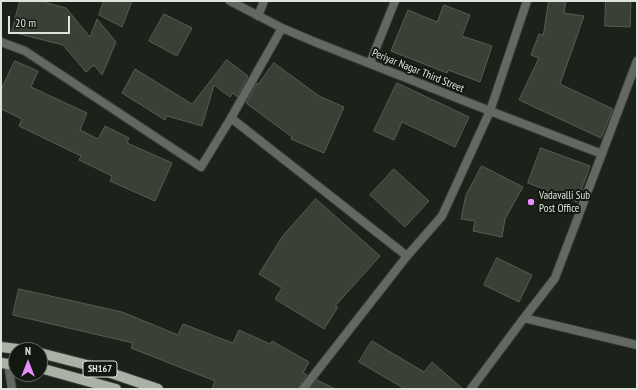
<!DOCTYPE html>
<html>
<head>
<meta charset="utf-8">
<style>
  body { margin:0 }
  #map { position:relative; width:638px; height:390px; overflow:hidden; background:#1b2219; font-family:"PT Sans Narrow",sans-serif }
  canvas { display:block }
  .frame { position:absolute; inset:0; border:2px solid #dee3dc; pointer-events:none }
  .north { position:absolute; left:8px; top:342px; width:40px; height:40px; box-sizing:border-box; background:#121810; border:1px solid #646962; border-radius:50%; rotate:0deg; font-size:11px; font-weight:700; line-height:16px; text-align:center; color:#dee3dc }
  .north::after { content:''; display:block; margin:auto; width:14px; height:18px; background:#e98efe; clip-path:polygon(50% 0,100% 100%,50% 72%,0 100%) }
  .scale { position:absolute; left:8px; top:16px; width:62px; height:18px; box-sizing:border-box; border:2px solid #dee3dc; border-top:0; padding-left:5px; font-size:12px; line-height:14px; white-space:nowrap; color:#dee3dc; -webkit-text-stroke:3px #121810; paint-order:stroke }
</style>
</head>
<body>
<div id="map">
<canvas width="638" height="390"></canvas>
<div class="frame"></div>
<div class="north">N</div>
<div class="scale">20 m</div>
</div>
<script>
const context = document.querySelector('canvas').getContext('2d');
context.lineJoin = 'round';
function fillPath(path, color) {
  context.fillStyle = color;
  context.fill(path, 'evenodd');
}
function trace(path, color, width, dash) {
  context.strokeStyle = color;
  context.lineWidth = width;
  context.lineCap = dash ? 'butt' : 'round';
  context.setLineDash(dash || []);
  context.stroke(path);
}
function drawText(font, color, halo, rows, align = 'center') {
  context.font = font + ' "PT Sans Narrow",sans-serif';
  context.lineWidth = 4;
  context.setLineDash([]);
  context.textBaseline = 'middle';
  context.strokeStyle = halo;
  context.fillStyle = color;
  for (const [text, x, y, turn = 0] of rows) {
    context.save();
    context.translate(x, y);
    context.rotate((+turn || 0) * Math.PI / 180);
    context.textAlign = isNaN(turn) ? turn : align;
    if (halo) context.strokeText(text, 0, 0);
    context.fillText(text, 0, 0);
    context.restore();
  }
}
const building = new Path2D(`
  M20 1H40L66 8 90 37 97 19 116 42 102 75 94 65 86 72 63 45 12 32Z
  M104 1H132L122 27 99 15Z
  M549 1H566L564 13 584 16 560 84 613 109 601 138 519 100 539 58 531 55 539 34 543 35Z
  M606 1H631L630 27 605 26Z
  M444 5 470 15 462 36 492 46 480 82 448 70 447 73 391 51 408 10 437 22Z
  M164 14 192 28 177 56 149 41Z
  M227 60 248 76 237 97 233 93 230 97 214 85 202 126 167 116 165 120 122 93 135 69 192 104Z
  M15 61 38 71 31 87 87 113 80 130 98 139 105 126 129 138 127 143 172 163 155 201 110 181 112 176 79 160 81 156 19 126 22 119 1 109V90Z
  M274 63 319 96 344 107 324 153 291 139 292 137 246 103 257 83 258 84Z
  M397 83 469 117 455 147 402 122 394 140 374 131Z
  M541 148 590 166 577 202 528 183Z
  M482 166 523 187 505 219 502 237 473 231 475 221 461 219 466 195Z
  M394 169 429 201 405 227 370 195Z
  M316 199 380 256 335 306 338 307 324 329 275 299 282 288 259 274 282 237Z
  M497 258 532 275 519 302 484 285Z
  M19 289 122 312 178 335 183 324 233 343 239 330 270 344 272 341 309 362 303 373 307 375 299 386 298 389H212L215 381 131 348 133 343 13 315Z
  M372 341 424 372 432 362 463 389H405L359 362Z
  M317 380 335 389H310Z`);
fillPath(building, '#394036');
trace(building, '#565e53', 1);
const street = new Path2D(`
  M230 1 282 28 315 42 490 111 602 154
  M258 16 264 1
  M282 28 231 118 407 256 442 216 490 111 527 1
  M1 42 25 51 201 167 231 118
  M370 63 395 1
  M524 318 637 345
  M8 364 12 389
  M303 389 407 256
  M471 389 524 318 555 278 637 61`);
const primary = new Path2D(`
  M1 347 26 350
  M40 353 87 365 158 389
  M1 363 16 365
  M40 368 116 389`);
trace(street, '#363d34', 10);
trace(primary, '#363d34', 12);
trace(street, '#646863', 8);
trace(primary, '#aab1a7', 10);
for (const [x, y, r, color] of [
  [531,202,4,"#e98efe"]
]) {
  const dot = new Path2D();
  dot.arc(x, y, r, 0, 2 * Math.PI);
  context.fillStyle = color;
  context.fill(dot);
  trace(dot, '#121810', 1.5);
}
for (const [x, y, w] of [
  [100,369,34]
]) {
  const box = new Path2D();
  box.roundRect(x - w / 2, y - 8, w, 16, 3);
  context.fillStyle = '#121810';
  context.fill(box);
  trace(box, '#dee3dc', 1);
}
drawText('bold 10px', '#dee3dc', null, [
  ["SH167",100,369]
]);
drawText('11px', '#dee3dc', '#121810', [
  ["Periyar Nagar Third Street",418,71,22]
]);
drawText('11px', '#dee3dc', '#121810', [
  ["Vadavalli Sub",539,196],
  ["Post Office",539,209]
], 'left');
</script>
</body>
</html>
